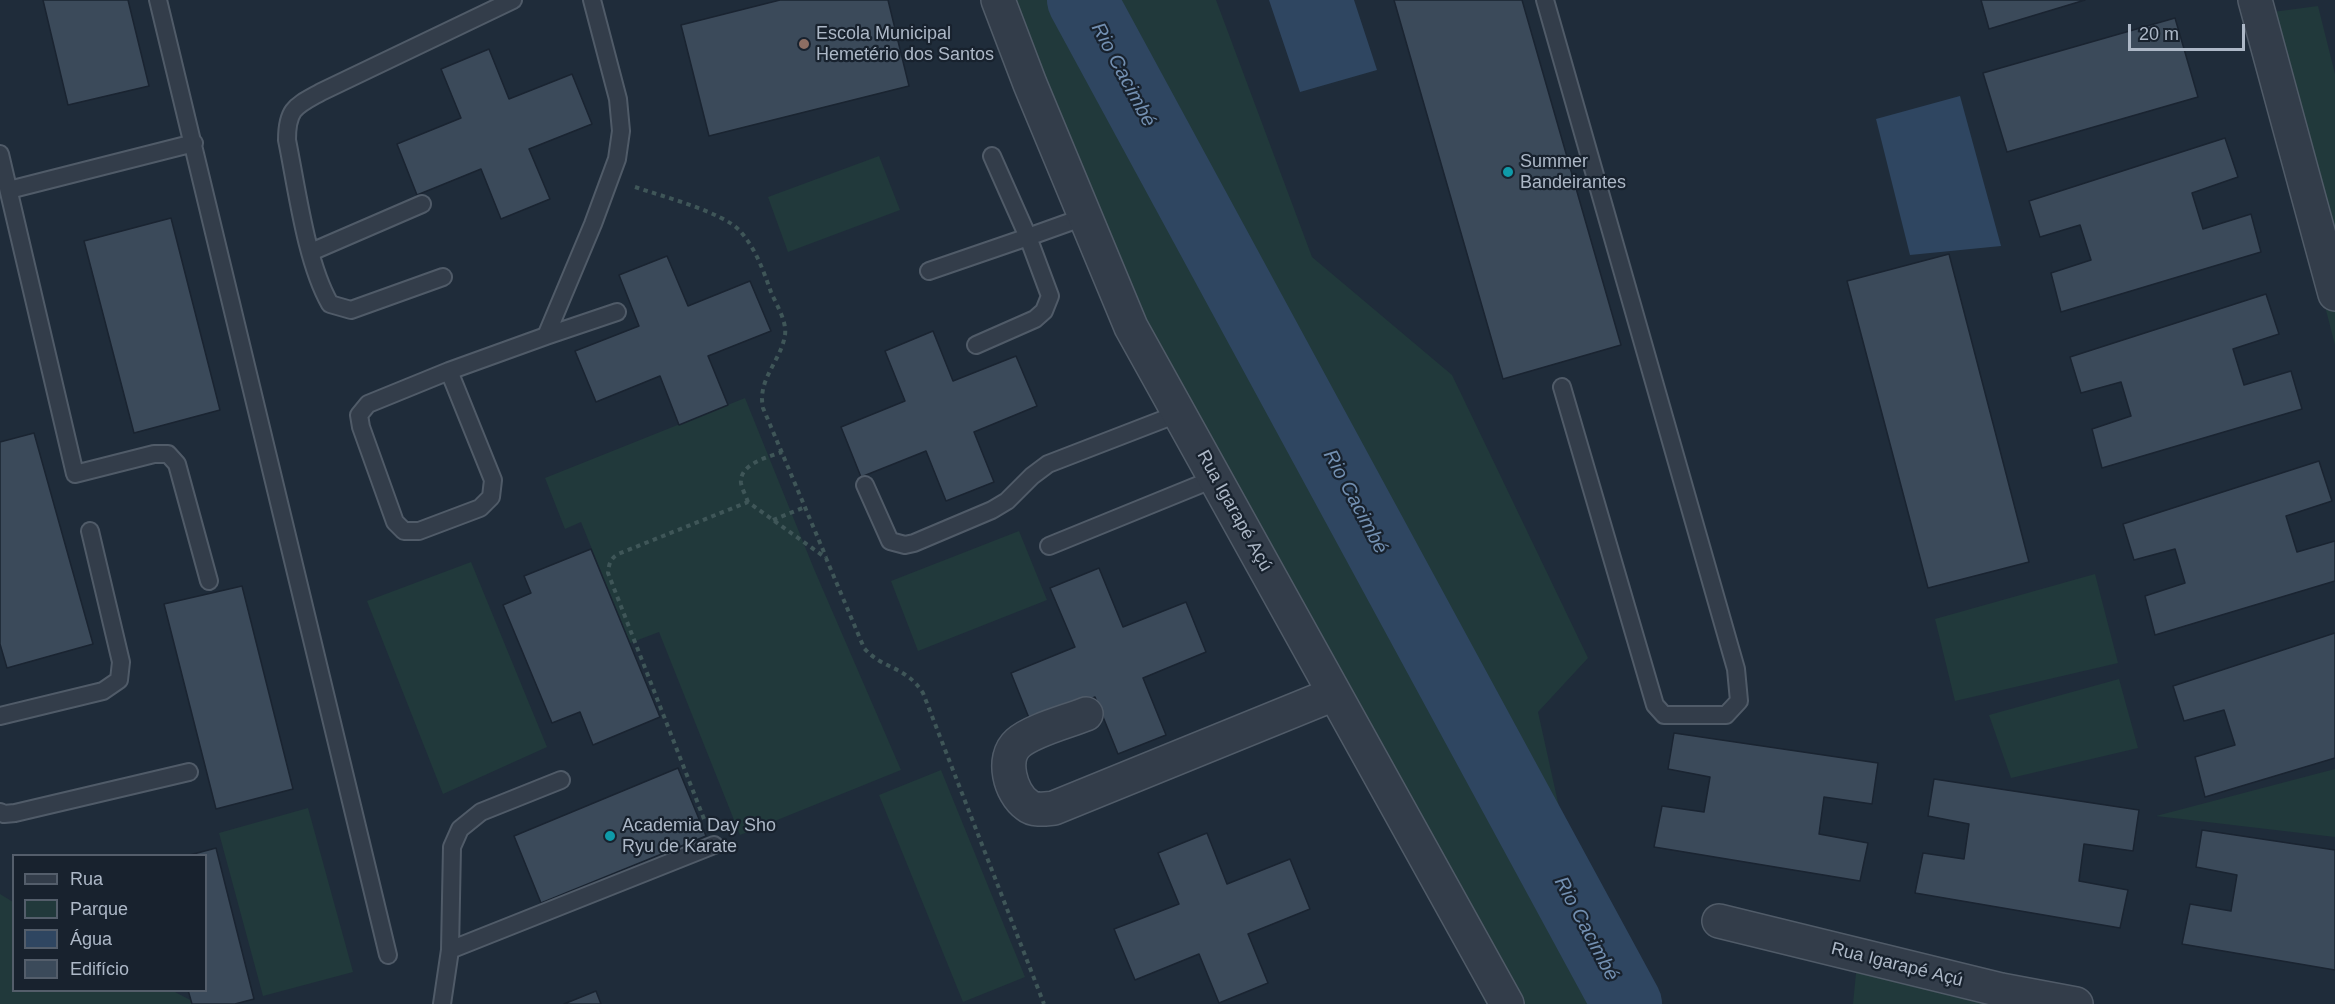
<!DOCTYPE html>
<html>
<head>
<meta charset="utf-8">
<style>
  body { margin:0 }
  #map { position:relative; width:2335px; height:1004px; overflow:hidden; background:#1f2c3a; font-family:Helvetica,sans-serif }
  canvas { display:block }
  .legend { position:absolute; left:12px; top:854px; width:195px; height:138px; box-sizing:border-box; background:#18222e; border:2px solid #545e6b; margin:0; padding:8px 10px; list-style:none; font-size:18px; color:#adb8c7 }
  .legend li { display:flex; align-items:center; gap:12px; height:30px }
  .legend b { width:30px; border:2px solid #545e6b }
  .scale { position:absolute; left:2128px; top:24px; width:117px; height:27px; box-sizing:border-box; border:3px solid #adb8c7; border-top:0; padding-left:8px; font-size:18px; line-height:21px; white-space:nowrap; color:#adb8c7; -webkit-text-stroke:4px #18222e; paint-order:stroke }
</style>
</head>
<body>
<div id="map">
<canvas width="2335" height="1004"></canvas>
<ul class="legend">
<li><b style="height:8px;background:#333d4a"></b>Rua</li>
<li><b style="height:16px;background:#21393b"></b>Parque</li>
<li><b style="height:16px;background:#2f4661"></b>Água</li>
<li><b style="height:16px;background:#3b4a5a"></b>Edifício</li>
</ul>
<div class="scale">20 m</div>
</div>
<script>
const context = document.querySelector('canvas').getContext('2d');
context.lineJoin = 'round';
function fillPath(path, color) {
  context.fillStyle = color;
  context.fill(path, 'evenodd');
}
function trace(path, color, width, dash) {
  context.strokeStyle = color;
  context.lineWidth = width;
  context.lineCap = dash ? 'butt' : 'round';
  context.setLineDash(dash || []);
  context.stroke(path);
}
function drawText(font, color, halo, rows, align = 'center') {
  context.font = font + ' Helvetica,sans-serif';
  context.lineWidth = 4.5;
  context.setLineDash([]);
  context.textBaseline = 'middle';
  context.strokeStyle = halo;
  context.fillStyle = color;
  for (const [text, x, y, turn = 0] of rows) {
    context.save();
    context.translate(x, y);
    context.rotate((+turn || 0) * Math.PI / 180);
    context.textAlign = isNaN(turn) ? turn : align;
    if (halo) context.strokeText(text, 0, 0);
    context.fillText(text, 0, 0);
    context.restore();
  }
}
fillPath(new Path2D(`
  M1011 0H1216L1312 257 1452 375 1588 658 1538 712 1576 884 1643 1004H1486L1111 279Z
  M2318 6 2335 74V345L2250 15Z
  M879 156 900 210 788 252 768 197Z
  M745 398 814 569 901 770 740 835 659 632 630 643 581 522 565 529 545 478Z
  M1019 531 1047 600 918 651 891 581Z
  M471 562 547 747 443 794 367 601Z
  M2095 574 2118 663 1955 701 1935 619Z
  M2119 679 2138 748 2011 778 1989 715Z
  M2335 769V837L2156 816Z
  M941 770 1025 977 963 1002 879 795Z
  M308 808 353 972 263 996 219 833Z
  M0 894 13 902 14 990 173 991 198 1004H0Z
  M1856 973 2058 1004H1853Z`), '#21393b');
fillPath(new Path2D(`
  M1269 0H1354L1377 70 1300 92Z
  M1960 96 2001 246 1910 255 1876 119Z`), '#2f4661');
trace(new Path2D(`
  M1082 0 1627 1004`), '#2f4661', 70);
const building = new Path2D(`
  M43 0H128L149 86 68 105Z
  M780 0H888L909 86 709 136 681 25Z
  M1394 0H1522L1621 345 1503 379Z
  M1981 0H2085L1989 29Z
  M2175 18 2198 97 2007 152 1983 73Z
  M489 49 509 99 572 74 592 124 529 149 550 199 501 219 481 169 417 195 397 144 461 118 441 69Z
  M2225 138 2238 177 2192 193 2203 229 2251 214 2261 252 2061 312 2051 273 2091 260 2080 225 2040 237 2029 201Z
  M171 218 220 410 134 433 84 241Z
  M1949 254 2029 562 1928 588 1847 281Z
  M667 256 688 306 750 281 771 331 708 356 728 405 679 425 660 376 596 402 575 351 639 326 619 275Z
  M2266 294 2279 334 2233 349 2244 385 2291 371 2302 409 2102 468 2092 429 2131 416 2121 382 2081 393 2070 357Z
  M933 331 953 381 1016 356 1037 406 974 432 994 482 946 501 926 451 861 477 841 427 905 401 885 351Z
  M34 433 93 644 7 668 0 644V442Z
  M2319 461 2332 501 2286 516 2297 552 2335 541V581L2155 635 2145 596 2185 583 2175 549 2134 560 2123 524Z
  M591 549 660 717 593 745 580 712 552 723 503 605 531 593 524 576Z
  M1099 568 1123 627 1186 602 1206 652 1143 678 1166 735 1118 754 1095 697 1031 723 1011 673 1075 647 1050 588Z
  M242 586 293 789 216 809 164 604Z
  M2335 633V758L2205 797 2195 757 2235 745 2224 710 2184 721 2173 686Z
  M1674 733 1878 763 1872 804 1824 797 1819 834 1868 843 1860 881 1654 847 1662 806 1704 812 1710 777 1668 769Z
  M678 768 706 836 541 903 514 836Z
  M1934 779 2139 810 2133 851 2084 844 2079 881 2128 890 2120 928 1915 893 1923 853 1964 859 1969 824 1928 816Z
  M2202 830 2335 850V970L2182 944 2190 904 2231 911 2237 875 2196 867Z
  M1207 833 1227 884 1290 859 1310 909 1248 934 1268 983 1219 1003 1199 954 1135 980 1114 929 1179 904 1158 853Z
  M216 848 254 999 235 1004H192L188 990H206V856H186Z
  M596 991 601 1004H564Z`);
fillPath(building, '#3b4a5a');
trace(building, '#1a2431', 1.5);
const service = new Path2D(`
  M158 0 388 955
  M1545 0 1736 669 1739 701 1726 715H1664L1655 705 1562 387
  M0 154 75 474 154 454H168L177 464 209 581
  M9 190 194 143
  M311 252 422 204
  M929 271 1028 237 992 156
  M443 277 351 310 330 304C306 262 297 189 287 140 287 108 296 106 321 92L513 0
  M546 336 617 312
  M976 345 1035 319 1044 311 1050 296 1028 237 1084 217
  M449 371 493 480 491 497 480 508 419 531H404L395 522 361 427 359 415 368 404 449 371 546 336 593 224 617 159 621 131 618 99 592 0
  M865 485 890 541 905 545 914 543 992 510 1007 501 1032 476 1048 464 1180 413
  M1049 546 1216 478
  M0 716 103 691 119 680 121 662 90 531
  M0 812 4 814 15 813 189 772
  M450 950 452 847 460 829 481 812 561 780
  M442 1004 450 950 714 845`);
const minor = new Path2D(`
  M998 0 1030 84 1131 327 1507 1004
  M2255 0 2335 294
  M1086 714C1066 722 1033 730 1018 743 1001 758 1010 793 1027 805 1034 811 1045 809 1054 808L1334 694
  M1719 921 2001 990 2076 1004`);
trace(service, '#505b68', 20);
trace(minor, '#505b68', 36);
trace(new Path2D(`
  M635 187C661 196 723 212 740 231 756 249 763 270 771 292 776 304 787 321 785 335 781 361 757 379 763 408L826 557
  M748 502C746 496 742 489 741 483 739 464 768 457 782 452
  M773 520 805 507
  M704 819 608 573C609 564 610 559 618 554L748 502 826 558 864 648C883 670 905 665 923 693L1044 1004`), '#3f5658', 4, [4.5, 4.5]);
trace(service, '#333d4a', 16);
trace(minor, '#333d4a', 33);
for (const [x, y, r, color] of [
  [804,44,6,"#8d6e63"],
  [1508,172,6,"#0f9aa8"],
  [610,836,6,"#0f9aa8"]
]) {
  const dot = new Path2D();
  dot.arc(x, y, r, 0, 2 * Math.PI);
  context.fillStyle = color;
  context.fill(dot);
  trace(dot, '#18222e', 2);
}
drawText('18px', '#adb8c7', '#18222e', [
  ["Escola Municipal",816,34],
  ["Hemetério dos Santos",816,55],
  ["Summer",1520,162],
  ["Bandeirantes",1520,183],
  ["Academia Day Sho",622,826],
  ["Ryu de Karate",622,847]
], 'left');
drawText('18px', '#adb8c7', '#18222e', [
  ["Rua Igarapé Açú",1234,511,61],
  ["Rua Igarapé Açú",1897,965,14]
]);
drawText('italic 20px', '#7390b2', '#18222e', [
  ["Rio Cacimbé",1123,75,62],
  ["Rio Cacimbé",1355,502,62],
  ["Rio Cacimbé",1586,929,62]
]);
</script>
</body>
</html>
